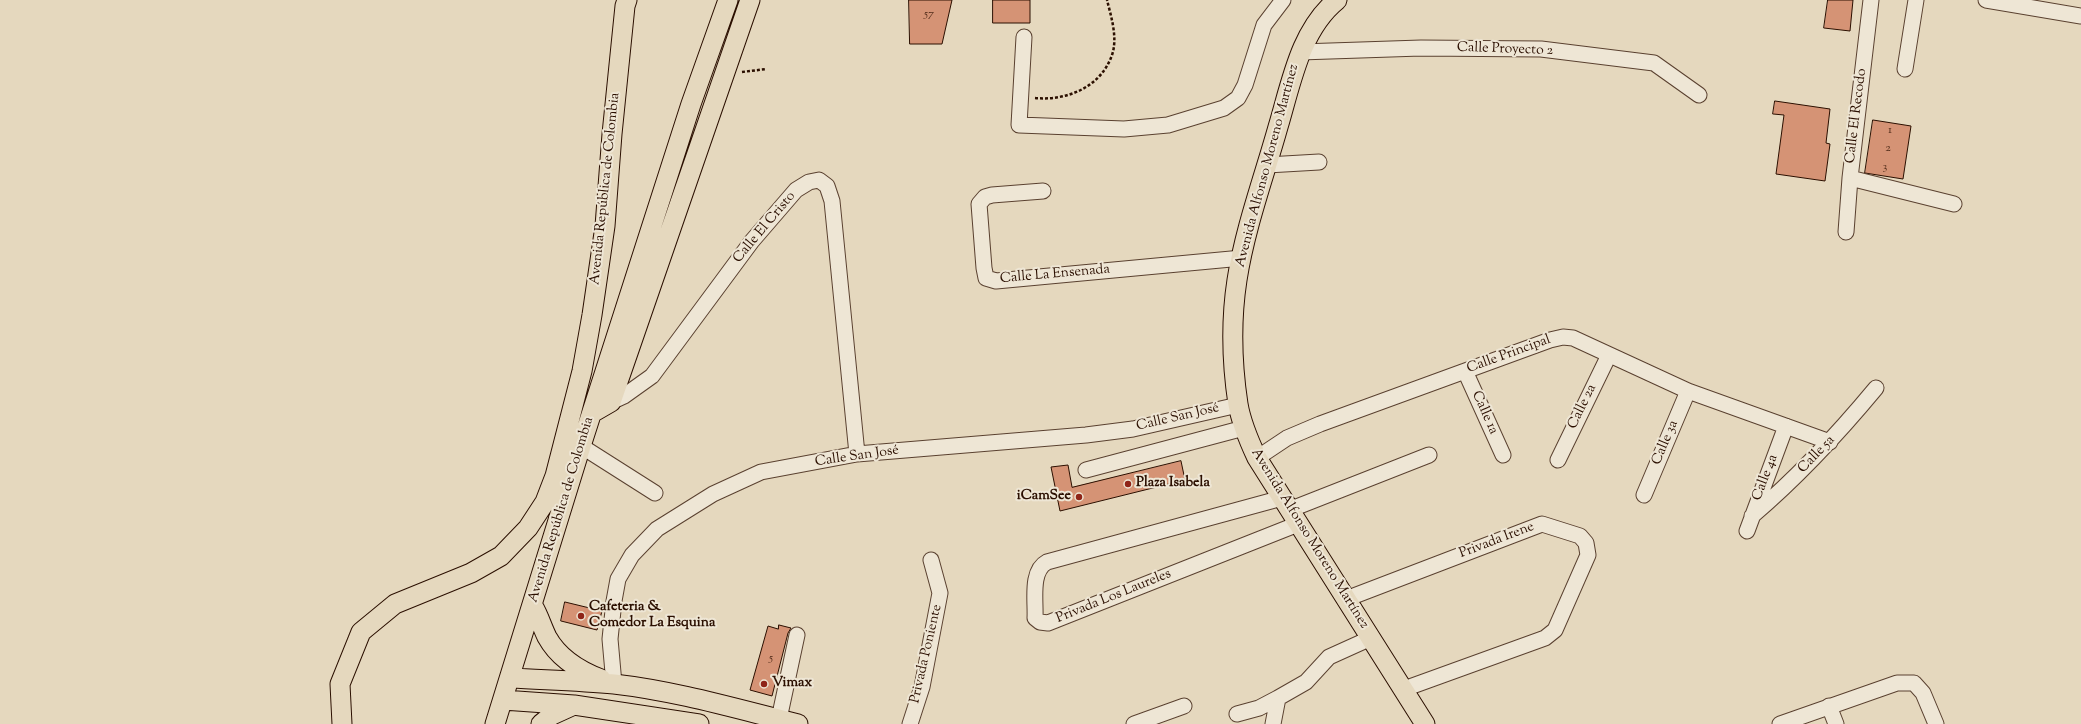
<!DOCTYPE html>
<html>
<head>
<meta charset="utf-8">
<style>
  body { margin:0 }
  canvas { display:block; background:#e5d8be }
</style>
</head>
<body>
<canvas width="2081" height="724"></canvas>
<script>
const context = document.querySelector('canvas').getContext('2d');
context.lineJoin = 'round';
function fillPath(path, color) {
  context.fillStyle = color;
  context.fill(path, 'evenodd');
}
function trace(path, color, width, dash) {
  context.strokeStyle = color;
  context.lineWidth = width;
  context.lineCap = dash ? 'butt' : 'round';
  context.setLineDash(dash || []);
  context.stroke(path);
}
function drawText(font, color, halo, rows, align = 'center') {
  context.font = font + ' "Sorts Mill Goudy",serif';
  context.lineWidth = 4;
  context.setLineDash([]);
  context.textBaseline = 'middle';
  context.strokeStyle = halo;
  context.fillStyle = color;
  for (const [text, x, y, turn = 0] of rows) {
    context.save();
    context.translate(x, y);
    context.rotate((+turn || 0) * Math.PI / 180);
    context.textAlign = isNaN(turn) ? turn : align;
    if (halo) context.strokeText(text, 0, 0);
    context.fillText(text, 0, 0);
    context.restore();
  }
}
const building = new Path2D(`
  M909 0H952L942 44H910Z
  M993 0H1030V23H993Z
  M1828 0H1853L1850 31 1824 28Z
  M1775 101 1830 109 1826 143 1830 144 1825 181 1776 174 1784 115 1773 114Z
  M1873 120 1911 126 1903 179 1865 173Z
  M1181 461 1185 480 1060 511 1051 467 1068 465 1072 487Z
  M565 602 602 611 597 630 561 621Z
  M779 625 791 628 788 633 772 696 750 690 768 626 778 629Z`);
fillPath(building, '#d59375');
trace(building, '#2b0f00', 1);
const minor = new Path2D(`
  M1986 0 2081 16
  M1024 37 1019 125 1124 129 1168 125 1224 108 1238 98 1245 85 1264 25 1283 0
  M1300 52 1421 48 1541 49 1654 63 1699 95
  M1905 69 1916 0
  M1267 165 1319 162
  M1850 178 1954 204
  M1043 191 992 195 985 197 979 204 984 268 986 278 996 281 1242 258
  M1846 232 1850 178 1871 0
  M1465 371 1503 455
  M611 402 624 396 652 376 752 241 796 190 809 182 819 180 827 186 832 201 857 454
  M581 446 655 493
  M1257 458 1287 438 1320 424 1550 340 1563 337 1573 338 1688 391 1830 442
  M1558 460 1609 355
  M1086 470 1244 428
  M1644 495 1688 391
  M1282 498 1047 562C1030 571 1036 601 1035 618L1040 622 1048 623 1298 524
  M1289 510 1429 455
  M1752 516C1799 476 1837 435 1876 388
  M1747 531 1786 426
  M1346 599 1542 524 1580 536 1586 543 1588 555 1555 630 1545 638 1404 689
  M614 684 610 639 614 601 618 579 632 555 657 529 713 494 761 472 857 454 1086 435 1133 429 1238 405
  M1829 706 1836 724
  M1237 714 1259 708 1278 698
  M779 719 797 635
  M910 724 922 687 940 593 931 560
  M1134 724 1184 706
  M1273 724 1278 698 1306 682 1329 657 1371 638
  M1780 724 1897 683H1914L1923 693 1936 724`);
const major = new Path2D(`
  M1337 0C1300 30 1291 84 1278 127 1264 177 1245 228 1237 280 1231 319 1232 364 1238 404 1241 422 1249 441 1257 458L1425 724
  M592 413 611 402 750 0
  M533 606C539 616 542 627 547 637 559 659 580 671 601 679
  M511 678C545 680 580 681 614 684 676 691 737 709 798 724
  M503 700 574 705 699 724
  M342 724 340 684 361 632 395 604 471 573 501 556 528 528 545 502 555 476 582 371 592 315 605 226 612 134 625 6 627 0
  M495 724 581 446 691 104 728 0
  M541 724 552 715 574 705`);
trace(minor, '#5a4130', 17);
trace(major, '#2b0f00', 21);
trace(new Path2D(`
  M742 72 766 69
  M1035 98C1067 101 1101 87 1112 55 1118 38 1111 16 1107 0`), '#2b0f00', 2.5, [3, 2]);
trace(minor, '#eee6d5', 15);
trace(major, '#e5d8be', 19);
for (const [x, y, r, color] of [
  [1128,484,4,"#8f2418"],
  [1079,497,4,"#8f2418"],
  [581,616,4,"#8f2418"],
  [764,684,4,"#8f2418"]
]) {
  const dot = new Path2D();
  dot.arc(x, y, r, 0, 2 * Math.PI);
  context.fillStyle = color;
  context.fill(dot);
  trace(dot, '#eee6d5', 1.5);
}
drawText('12px', '#56301d', null, [
  ["57",929,15],
  ["1",1890,131],
  ["2",1888,149],
  ["3",1885,168],
  ["5",771,659]
]);
drawText('14px', '#2b0f00', '#eee6d5', [
  ["Calle Proyecto 2",1505,50,2],
  ["Calle El Recodo",1857,116,-83],
  ["Avenida Alfonso Moreno Martínez",1268,166,-75],
  ["Avenida República de Colombia",606,189,-84],
  ["Calle El Cristo",765,228,-50],
  ["Calle La Ensenada",1055,275,-5],
  ["Calle Principal",1509,355,-20],
  ["Calle 2a",1583,407,-64],
  ["Calle 1a",1484,413,66],
  ["Calle San José",1178,418,-13],
  ["Calle 3a",1666,443,-67],
  ["Calle 5a",1817,455,-46],
  ["Calle San José",857,457,-8],
  ["Calle 4a",1766,478,-69],
  ["Avenida República de Colombia",562,510,-73],
  ["Avenida Alfonso Moreno Martínez",1309,539,58],
  ["Privada Irene",1497,541,-21],
  ["Privada Los Laureles",1114,597,-22],
  ["Privada Poniente",927,654,-77]
]);
drawText('bold 14px', '#2b0f00', '#eee6d5', [
  ["Plaza Isabela",1136,484],
  ["iCamSee",1071,497,"right"],
  ["Cafeteria &",589,608],
  ["Comedor La Esquina",589,624],
  ["Vimax",772,684]
], 'left');
</script>
</body>
</html>
